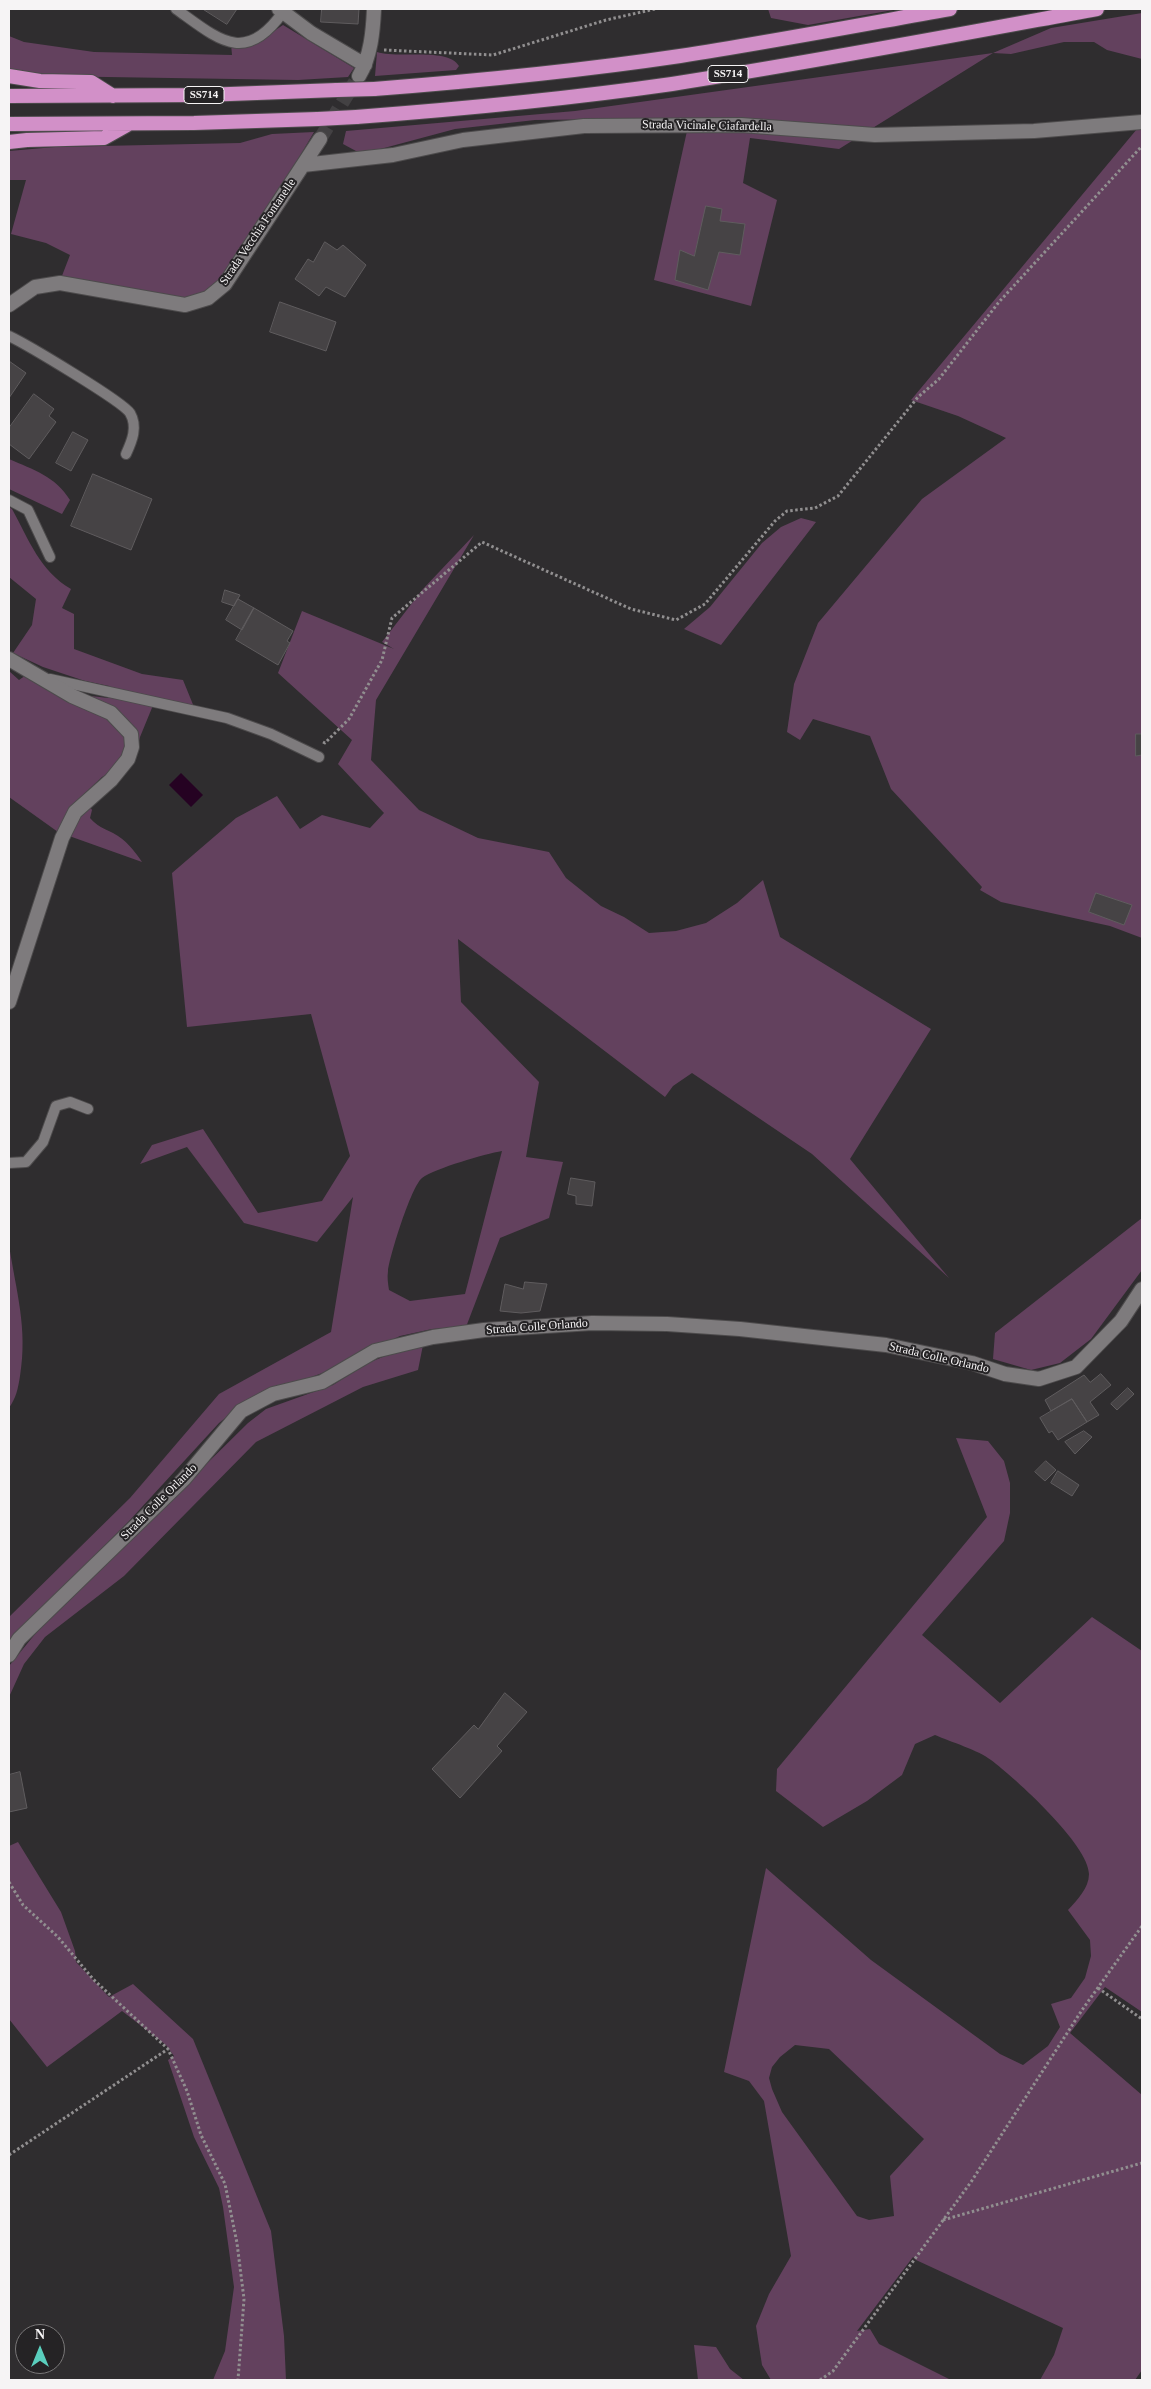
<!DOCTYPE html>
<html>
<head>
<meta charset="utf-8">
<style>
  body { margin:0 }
  #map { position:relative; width:1151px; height:2389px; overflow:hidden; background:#2f2d2f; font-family:"Times New Roman",serif }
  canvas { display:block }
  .frame { position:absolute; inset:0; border:10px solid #f6f4f5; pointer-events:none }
  .north { position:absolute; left:15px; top:2324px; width:50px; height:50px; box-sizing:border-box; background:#252325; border:1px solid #797778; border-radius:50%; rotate:0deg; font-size:14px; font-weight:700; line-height:20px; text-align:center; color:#f6f4f5 }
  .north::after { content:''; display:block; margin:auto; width:18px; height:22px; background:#5acebd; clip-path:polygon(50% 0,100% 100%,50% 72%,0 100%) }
</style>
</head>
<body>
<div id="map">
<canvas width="1151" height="2389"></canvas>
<div class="frame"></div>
<div class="north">N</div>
</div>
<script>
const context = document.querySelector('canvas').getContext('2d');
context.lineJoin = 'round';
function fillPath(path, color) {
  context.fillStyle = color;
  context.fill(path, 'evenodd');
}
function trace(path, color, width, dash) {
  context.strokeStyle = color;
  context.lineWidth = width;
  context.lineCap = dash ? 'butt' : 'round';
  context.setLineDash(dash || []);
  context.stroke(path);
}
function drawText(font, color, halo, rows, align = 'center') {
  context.font = font + ' "Times New Roman",serif';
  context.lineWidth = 4;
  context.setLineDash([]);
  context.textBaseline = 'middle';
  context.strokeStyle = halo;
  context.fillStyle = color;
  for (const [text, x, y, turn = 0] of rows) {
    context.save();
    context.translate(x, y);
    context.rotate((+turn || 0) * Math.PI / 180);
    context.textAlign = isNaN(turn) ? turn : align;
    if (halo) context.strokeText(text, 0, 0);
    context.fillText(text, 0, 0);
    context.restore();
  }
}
fillPath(new Path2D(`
  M768 9H899L808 25 771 18Z
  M1142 13V59L1107 50 1094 42H1064L1011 54 993 53 839 149 750 138 743 183 777 200 751 306 654 280 687 131 623 119 535 120 455 129 373 151H356L343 144 346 131 575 111 993 53 1051 28Z
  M283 25 354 68 348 77 298 80 43 76 9 69V36L24 42 94 52 232 55 231 44 259 41Z
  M377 52C398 59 448 47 459 66L456 70 375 76Z
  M1142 128V938L1110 926 1001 902 980 890 982 887 891 789 870 736 813 719 800 740 787 732 794 684 818 623 922 499 1006 438 958 416 911 400 1137 129Z
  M314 132 233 270 206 291 186 299 60 281 70 255 46 243 11 234 26 180H9V151L55 147 240 143 272 134Z
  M9 459C34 470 55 476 70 500L62 514 9 489Z
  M9 507 12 509C29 540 40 571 71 589L62 608 74 614V649L142 674 183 680 194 707 156 698 140 737 134 760 102 777 83 795 92 810 90 818C97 826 103 828 113 833 126 840 134 850 142 862L58 832 9 797V671L19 680 29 673 71 700 91 696 108 698 109 686 85 681 43 667 13 653 32 625 36 599 9 577Z
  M801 518 816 522 721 645 684 629 710 607 762 543 781 527Z
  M474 535 376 700 371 760 419 810 478 838 549 852 566 878 601 906 624 917 649 933 676 931 706 923 737 903 763 880 780 937 931 1029 850 1159 949 1278 812 1154 692 1073 673 1086 665 1097 458 939 461 1002 539 1082 526 1157 563 1162 549 1218 500 1238 466 1327 432 1329 400 1336 325 1372 246 1401 219 1423 130 1520 9 1642V1617L130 1498 219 1394 331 1332 353 1197 317 1242 244 1223 187 1147 140 1164 152 1145 203 1129 258 1213 322 1201 350 1156 311 1014 187 1027 172 873 236 818 277 796 300 829 322 815 370 828 384 813 338 764 352 740 278 673 302 611 394 649 382 642 423 589ZM502 1151 465 1294 410 1301 389 1290C388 1284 387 1277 388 1271 390 1255 411 1187 422 1178 436 1168 485 1154 502 1151Z
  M1142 1218V1270L1091 1339 1060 1363 1031 1370 993 1359 995 1333Z
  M9 1245C16 1291 28 1328 20 1376 18 1389 16 1398 9 1408Z
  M423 1345 418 1370 363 1387 256 1442 124 1576 45 1637 24 1664 9 1697V1666L40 1628 248 1423 266 1409 333 1385 368 1363 395 1352Z
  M956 1438 988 1441 1004 1461 1010 1483V1513L1004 1541 922 1635 1000 1703 1092 1617 1142 1651V2012L1105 1987 1070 2033 1142 2095V2370L1135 2380H1040L1054 2355 1063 2328 916 2260 913 2257 857 2331 870 2329 879 2344 951 2380H771L762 2365 756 2326 769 2294 791 2256 764 2101 749 2081 724 2072 766 1868 871 1960 1000 2054 1023 2065 1048 2046 1060 2027 1051 2004 1071 1998 1085 1978 1091 1956 1090 1940 1068 1910C1077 1900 1089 1888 1089 1874 1089 1845 1015 1778 991 1760 978 1750 951 1742 935 1735L915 1744 902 1775 867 1801 823 1827 776 1791 777 1769 987 1517ZM795 2045 829 2049 924 2139 890 2176 894 2216 869 2220 857 2216 782 2112 772 2089 769 2078 772 2067 780 2057Z
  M18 1842 61 1912 75 1951 76 1962 109 1997 133 1984 193 2039 271 2231 284 2336 286 2380H213L225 2351 234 2287 223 2207 219 2188 194 2137 168 2060 174 2056 166 2045 122 2011 47 2067 9 2019V1846Z
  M694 2345 716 2347 730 2369 744 2380H698Z`), '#63415e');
fillPath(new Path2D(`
  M181 773 203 795 191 807 169 785Z`), '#250222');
const building = new Path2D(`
  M203 9H237L227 24Z
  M322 9H359L358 24 321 22Z
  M706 206 722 209 720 221 745 224 740 255 719 252 708 290 675 280 680 250 694 256Z
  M325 242 337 250 343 245 366 265 345 297 326 287 319 296 295 279 308 259 313 262Z
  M280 302 336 322 326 351 270 332Z
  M9 361 26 373 9 398Z
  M34 394 54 409 49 416 56 422 29 459 9 444V428Z
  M73 432 88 440 71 471 56 463Z
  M93 474 152 499 131 550 71 526Z
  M225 590 240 595 234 606 222 602Z
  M238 599 254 608 242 630 226 620Z
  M254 608 293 631 287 641 290 643 278 665 236 640Z
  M1136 734H1142V755L1136 756Z
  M1096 893 1132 905 1124 925 1089 912Z
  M571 1178 595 1182 592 1206 576 1204V1196L568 1194Z
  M525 1282 547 1284 540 1311 521 1313 500 1311 505 1284 523 1289Z
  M1101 1374 1111 1385 1090 1402 1099 1415 1087 1422 1072 1399 1051 1411 1045 1400 1084 1375 1090 1382Z
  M1128 1388 1134 1394 1117 1410 1111 1404Z
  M1072 1399 1087 1422 1058 1440 1052 1431 1049 1433 1040 1418Z
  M1084 1431 1092 1437 1075 1454 1065 1442Z
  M1046 1461 1056 1470 1045 1481 1035 1472Z
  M1058 1471 1079 1485 1072 1496 1051 1483Z
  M505 1693 527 1712 497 1746 502 1751 460 1798 432 1769 474 1725 478 1729Z
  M20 1772 27 1808 9 1812V1775Z`);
fillPath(building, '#464345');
trace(building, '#5f5c5e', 1);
trace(new Path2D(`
  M320 139 355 82`), '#434143', 14, [14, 7]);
const service = new Path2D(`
  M176 9C218 39 245 66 283 12
  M9 336C26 344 122 401 130 413 138 427 132 441 126 454
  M9 500 28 510 50 557
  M50 679 227 718 271 734 319 757
  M9 1163 26 1162 43 1142 56 1106 70 1102 88 1109`);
const minor = new Path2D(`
  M279 9 311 33 365 65
  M359 76C371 56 373 31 374 9
  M303 165 393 155 463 140 584 126 741 125 875 135 1034 131 1142 122
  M9 305 35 287 60 283 185 305 208 298 225 284 320 139
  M9 659 72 696 111 713 131 734 132 747 128 759 111 780 75 812 62 838 9 1002`);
const tertiary = new Path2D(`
  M9 1655 19 1639 184 1479 241 1411 273 1394 322 1382 375 1351 433 1337 484 1330 592 1323 667 1324 740 1329 886 1345 972 1363 1005 1374 1039 1379 1076 1367 1121 1321 1142 1289`);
const trunk = new Path2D(`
  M9 76 40 81 91 82 113 96
  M374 89C477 81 579 71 680 56 770 42 860 25 950 9
  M9 96 203 95 337 90
  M356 117C462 109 567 99 672 84 814 62 956 35 1097 9
  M9 124 194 123 318 119
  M9 142 27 140 104 138 129 124`);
trace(service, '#4d4b4c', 12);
trace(minor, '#4d4b4c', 16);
trace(tertiary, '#4d4b4c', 16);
trace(trunk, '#4d4b4c', 16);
trace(new Path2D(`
  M384 50 493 55 606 20 655 9
  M323 742 325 743 349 719 382 660 392 618 482 542 631 609 676 620 705 604 775 521 787 511 815 508 838 496 918 397 939 379 999 302 1142 146
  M9 1882 23 1905 58 1937 93 1979 168 2049 187 2091 201 2135 225 2184 237 2243 244 2299 238 2380
  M1098 1988 1142 2019
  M9 2155 168 2049
  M943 2220 1142 2163
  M820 2380 833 2371 971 2182 1082 2010 1142 1926`), '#918f90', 3, [2.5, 2.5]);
trace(service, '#7e7b7d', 10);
trace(minor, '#7e7b7d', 14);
trace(tertiary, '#7e7b7d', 14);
trace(trunk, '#d290c8', 14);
const trunkBridge = new Path2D(`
  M337 90 374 89
  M318 119 356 117`);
trace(trunkBridge, '#4d4b4c', 16, []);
trace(trunkBridge, '#d290c8', 14);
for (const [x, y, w] of [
  [728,74,40],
  [204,95,40]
]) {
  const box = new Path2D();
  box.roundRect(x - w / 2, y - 8.5, w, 17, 4);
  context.fillStyle = '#252325';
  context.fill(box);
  trace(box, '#f6f4f5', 1);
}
drawText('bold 11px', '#f6f4f5', null, [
  ["SS714",728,74],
  ["SS714",204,95]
]);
drawText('12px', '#f6f4f5', '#252325', [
  ["Strada Vicinale Ciafardella",707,126,1],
  ["Strada Vecchia Fontanelle",258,232,-56],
  ["Strada Colle Orlando",537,1327,-4],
  ["Strada Colle Orlando",939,1358,13],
  ["Strada Colle Orlando",159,1502,-45]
]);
</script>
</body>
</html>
